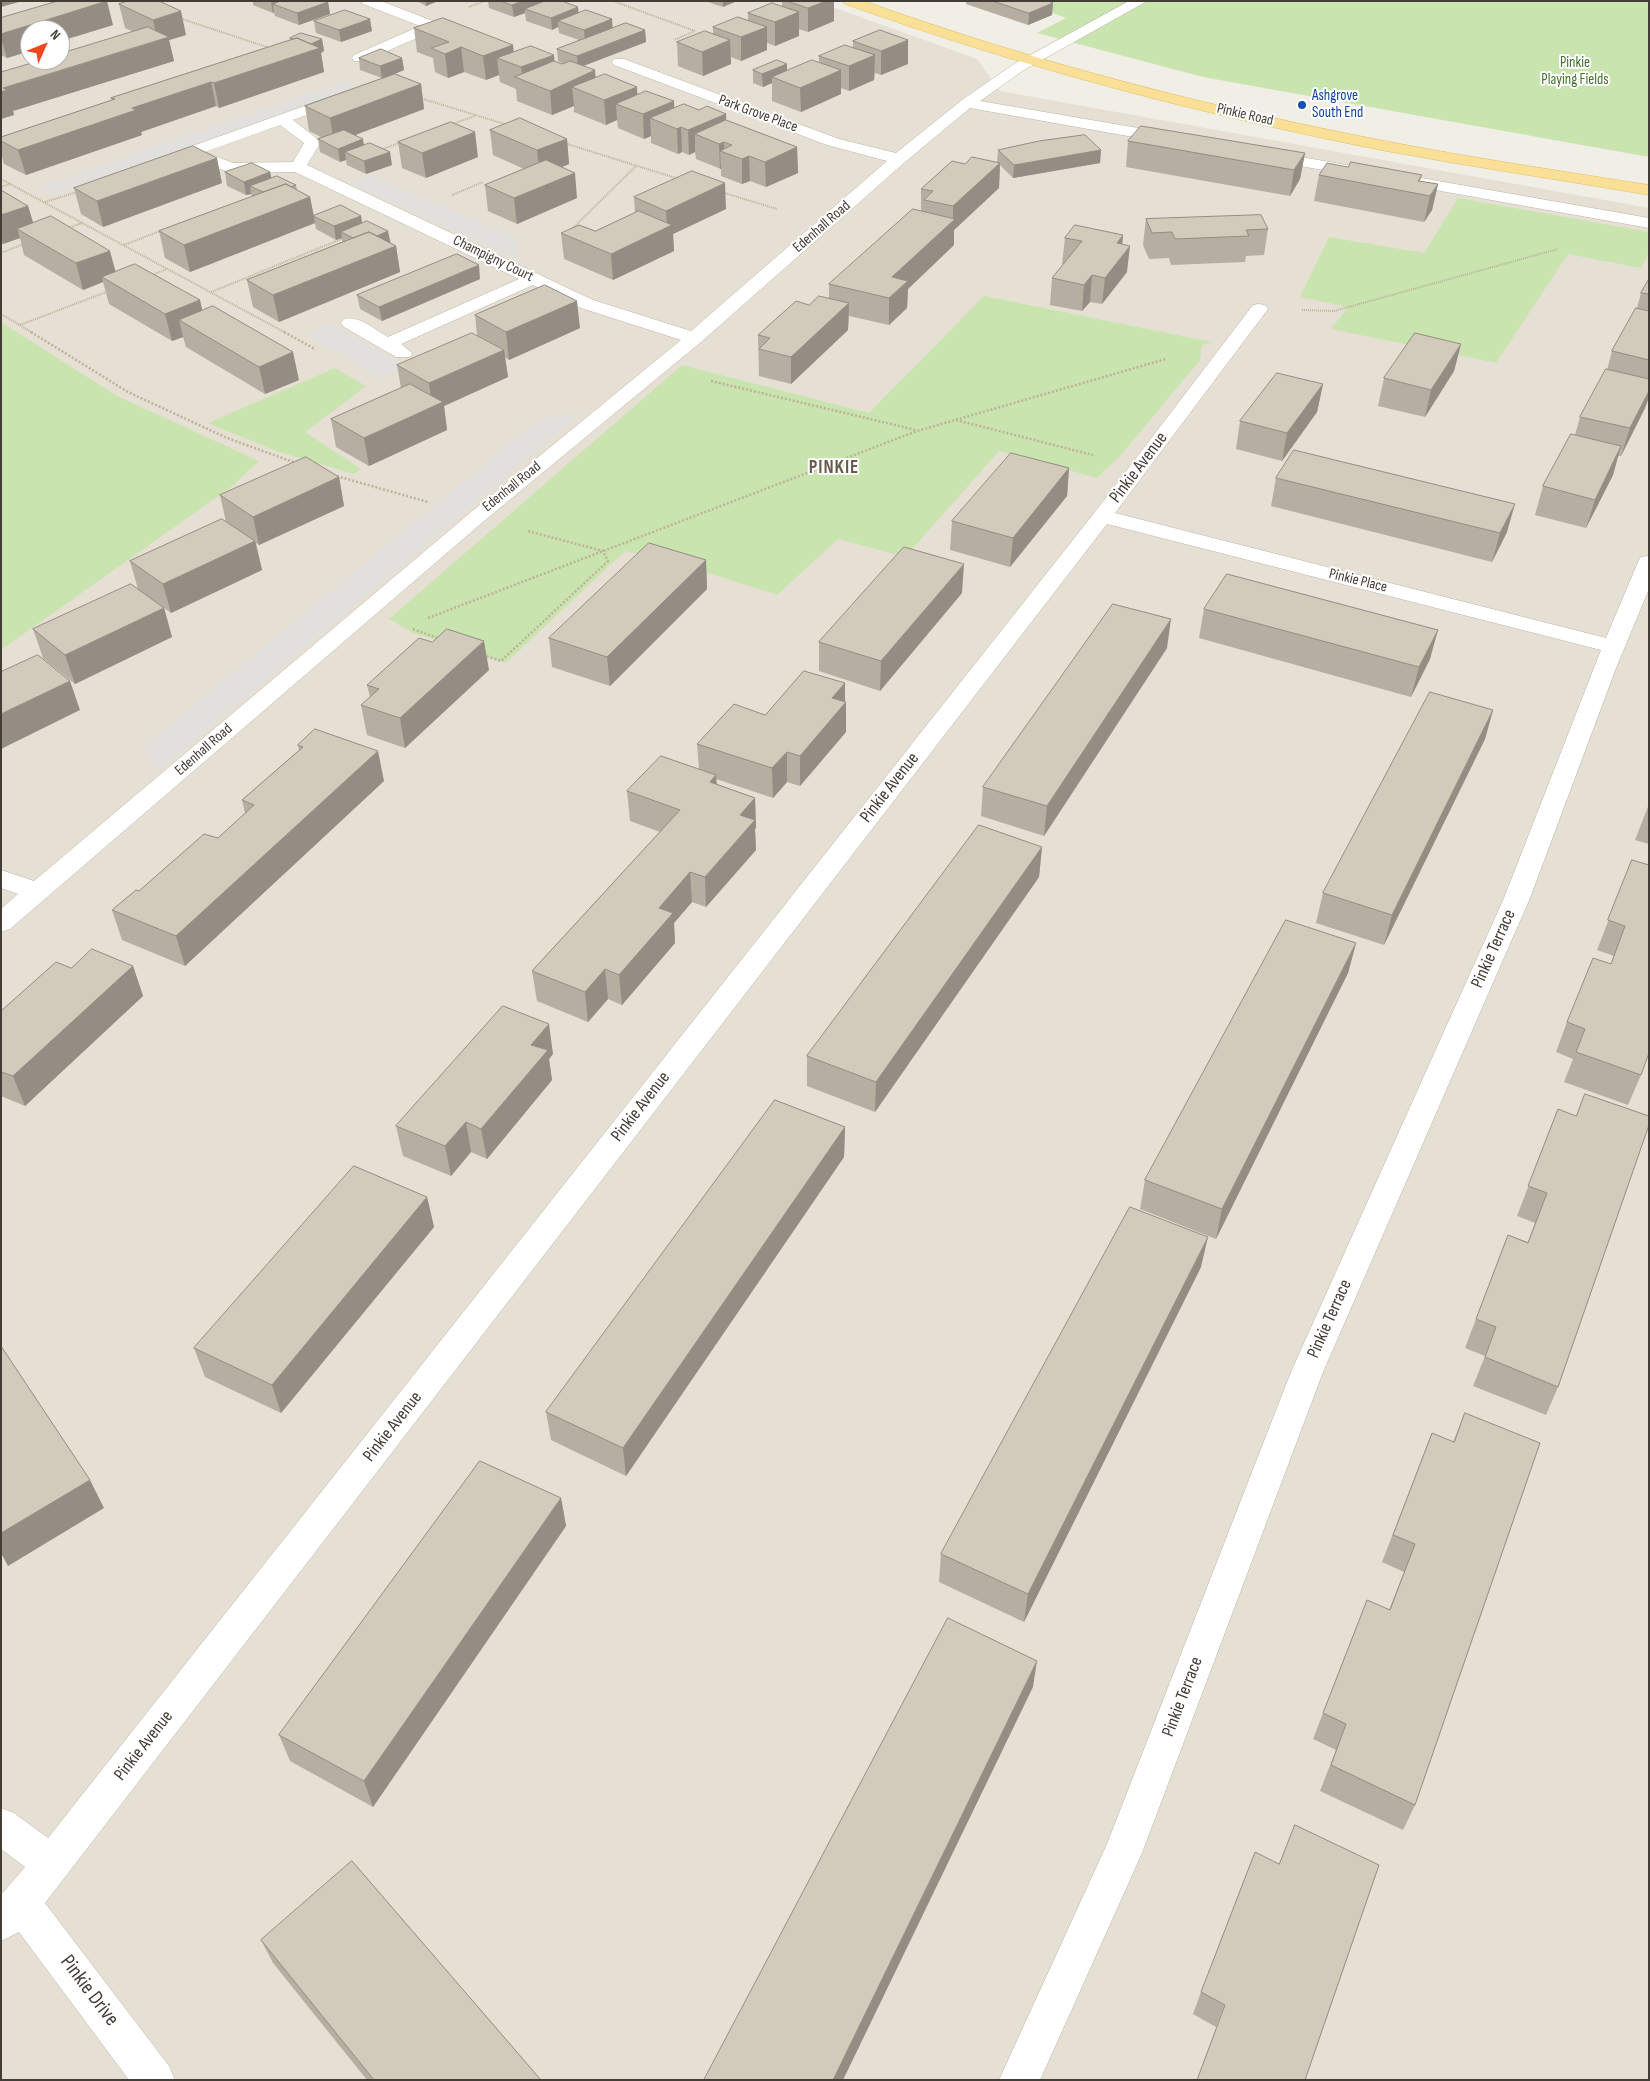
<!DOCTYPE html>
<html>
<head>
<meta charset="utf-8">
<style>
  body { margin:0 }
  #map { position:relative; width:1650px; height:2081px; overflow:hidden; background:#f1eee5; font-family:"Sofia Sans Condensed",sans-serif }
  canvas { display:block }
  .frame { position:absolute; inset:0; border:2px solid #433e35; pointer-events:none }
  .north { position:absolute; left:20px; top:20px; width:50px; height:50px; box-sizing:border-box; background:#fff; border:1px solid #b4b2ae; border-radius:50%; rotate:46deg; font-size:14px; font-weight:700; line-height:20px; text-align:center; color:#433e35 }
  .north::after { content:''; display:block; margin:auto; width:18px; height:22px; background:#ef461e; clip-path:polygon(50% 0,100% 100%,50% 72%,0 100%) }
</style>
</head>
<body>
<div id="map">
<canvas width="1650" height="2081"></canvas>
<div class="frame"></div>
<div class="north">N</div>
</div>
<script>
const context = document.querySelector('canvas').getContext('2d');
context.lineJoin = 'round';
function fillPath(path, color) {
  context.fillStyle = color;
  context.fill(path, 'evenodd');
}
function trace(path, color, width, dash) {
  context.strokeStyle = color;
  context.lineWidth = width;
  context.lineCap = dash ? 'butt' : 'round';
  context.setLineDash(dash || []);
  context.stroke(path);
}
function drawText(font, color, halo, rows, align = 'center') {
  context.font = font + ' "Sofia Sans Condensed",sans-serif';
  context.lineWidth = 4;
  context.setLineDash([]);
  context.textBaseline = 'middle';
  context.strokeStyle = halo;
  context.fillStyle = color;
  for (const [text, x, y, turn = 0] of rows) {
    context.save();
    context.translate(x, y);
    context.rotate((+turn || 0) * Math.PI / 180);
    context.textAlign = isNaN(turn) ? turn : align;
    if (halo) context.strokeText(text, 0, 0);
    context.fillText(text, 0, 0);
    context.restore();
  }
}
fillPath(new Path2D(`
  M1 1H816L977 59 1000 91 1649 208V2080H1ZM30 30H60V60H30Z`), '#e5e0d3');
fillPath(new Path2D(`
  M1020 1H1649V157L1203 77 1037 33 1066 18Z
  M1458 198 1649 232V253L1641 268 1568 254 1496 363 1331 329 1348 307 1300 297 1329 237 1424 253Z
  M984 296 1212 342 1202 345 1200 360 1121 455 1097 478 999 451 905 557 838 539 777 595 674 562 625 551 506 663 413 633 389 619 682 365 869 413Z
  M1 322 117 396 259 461 231 487 1 650Z
  M335 368 366 386 305 432 361 469 354 474 276 451 208 423Z`), '#cae4af');
fillPath(new Path2D(`
  M347 80 363 88 55 195 39 187Z
  M371 175 518 239V260L349 183Z
  M331 323 407 367 379 378 305 334Z
  M582 412 159 771 143 747 538 420Z`), '#e2e0dd');
const minor = new Path2D(`
  M361 1H381L438 23 440 26 438 29 364 61H354L352 58 354 55 420 26 363 4Z
  M1129 1H1147L1024 70 980 101 1173 134 1181 139 1179 142 1173 144 970 108 905 162 701 342 484 521 10 929 1 932V909L18 894 1 888V870L34 881 470 513 681 340 581 308 533 285 401 344 412 353 410 357H396L344 327 341 323 344 319C359 315 375 330 388 337L519 279 295 172 231 173 190 158H176L174 155 176 152 335 95H345L348 98 345 101 293 120 321 142 307 165 593 300 691 331 887 161 827 145 614 65 612 62 614 59H624L839 139 896 153 962 100 1014 64ZM280 125 304 143 293 162 233 163 205 152Z
  M1267 151 1649 218V228L1261 159 1259 156Z
  M1259 304 1265 305 1268 309 1115 513 1606 638 1638 562 1641 557 1649 556V589L1616 668 1530 898 1323 1372 1142 1853 1040 2080H999L1107 1844 1291 1372 1504 898 1601 650 1107 524 45 1903 169 2066 175 2080H129L19 1932 1 1941V1895L25 1867 1 1849V1808L14 1813 48 1838 1095 512 1253 305Z`);
const major = new Path2D(`
  M843 1H864C1034 62 1208 107 1385 141 1472 158 1561 171 1649 185V195C1561 180 1473 167 1386 151 1202 115 1021 67 845 4Z`);
trace(minor, '#bcb6a8', 1);
trace(major, '#ddbe67', 1);
trace(new Path2D(`
  M613 1 695 31 674 40
  M469 7 485 1
  M179 18 270 48
  M420 98 508 125
  M450 125 475 116
  M564 143 679 179
  M380 150 402 142
  M1 179 10 184 1 187
  M10 184 286 333
  M721 192 777 209
  M452 195 483 182
  M45 202 77 192
  M68 228 82 223
  M572 229 636 166
  M124 245 163 230
  M1 253 24 244
  M150 276 167 269
  M211 292 344 238
  M1302 310 1334 311 1558 249
  M1 314 33 333
  M20 325 109 291`), '#bdb29a', 2, [1, 1]);
trace(new Path2D(`
  M31 332 128 392 227 438 296 463
  M284 332 315 349
  M711 381 916 430
  M956 420 1093 455
  M333 475 428 502
  M428 618 917 431 1166 359
  M413 629 440 639
  M483 655 501 661 608 561 603 551 528 531`), '#bdb29a', 2.5, [2, 2]);
fillPath(minor, '#fff');
fillPath(major, '#f9e096');
fillPath(new Path2D(`
  M253 1H325L328 2 330 14 299 25 275 16 274 12 273 13 253 5Z
  M417 1H438L426 6Z
  M488 1H541V2L579 12 612 19V28L645 30 646 42 583 66 595 70V78L637 87V95L674 101V108L699 110 726 114V120L797 147 798 173 766 187 750 181 742 184 721 176V169L696 159 695 152 689 155 682 152 678 154 651 143V136L644 139 618 128 617 120 606 125 574 112V106L552 115 517 101 516 89 500 82 499 75 486 80 464 72 448 78 435 72 433 58 417 52 414 28 513 45V52L555 61 562 64H564L558 61 557 49 579 40 559 33 558 27 552 30 526 21 525 13 514 17 489 8Z
  M705 1H737L723 7Z
  M782 1H834V21L808 32 799 29V36L775 46 767 43V50L741 61 731 57V64L703 76 678 66 677 42 713 34V27L748 20V13L782 7Z
  M966 1H1048L1053 3 1052 15 1028 25 966 4Z
  M119 4 186 35 169 40 174 61 13 111 14 115 1 119 134 32 125 28Z
  M1 18 113 25 7 58 1 55Z
  M314 21 372 31 341 42 316 33Z
  M880 30 908 64 881 75 875 73 874 80 849 91 841 88V94L801 112 772 101V83L763 87 753 83V70L787 64V71L819 62V56L853 48V41Z
  M290 38 322 39 324 51 321 53 324 72 219 108 216 106 141 132 142 135 26 175 4 164 1 152V137L112 100 111 98 291 40Z
  M359 58H402L404 70 395 74 421 84 424 109 355 135 364 145 392 165 366 174 347 165 346 160 340 162 320 152 318 139 323 138 309 131 305 106 382 78 360 70Z
  M490 130 567 139 569 164 561 167 577 198 517 224 488 211 485 185 524 169 493 155Z
  M1128 141 1305 153 1300 179 1290 196 1126 167Z
  M398 142 478 157 426 178 402 168Z
  M998 150H1101L1100 163 1013 178 1000 165 999 188 954 230V245L908 289 907 308 889 325 849 316 848 330 791 384 759 376 758 335 809 305 829 298V284L921 211V189L965 164 997 162Z
  M1348 167 1422 175 1420 181 1438 184 1432 210 1424 222 1314 201 1319 175Z
  M225 172H270L271 178 296 185 297 190 310 197 314 216H361L362 223 390 243 396 246 400 272 279 322 253 307 247 280 342 242V238L336 240 316 229 315 223 190 272 165 258 159 231 252 197 251 194 246 195 227 186Z
  M222 183 103 227 81 214 74 188Z
  M1 190 28 206 33 223 116 271 200 300 202 311 299 380 265 394 186 347 183 337 172 341 109 304 103 282 83 290 24 255 20 238 3 244 1 243Z
  M634 197 726 209 673 234 674 251 613 280 564 259 561 233 595 231 635 213Z
  M1146 219 1268 229 1264 255 1246 256 1245 262 1171 265 1169 258 1149 259 1143 245Z
  M1123 235 1122 244 1127 272 1102 304 1090 302 1082 311 1050 305 1052 278 1064 264H1062L1065 238Z
  M480 279 382 321 360 309 357 295Z
  M1649 279V397L1645 408 1621 456H1618L1613 475 1586 528 1535 515 1543 486 1575 435 1580 417 1607 370 1612 351 1637 308 1641 293Z
  M475 315 580 328 509 360 505 357 508 377 444 406 447 430 369 466 336 447 331 419 401 388 397 365 477 335Z
  M1461 344 1454 371 1425 417 1378 406 1384 378Z
  M1323 384 1317 412 1282 461 1236 449 1240 421Z
  M1069 468 1067 496 1010 567 950 550 952 521Z
  M339 477 344 506 259 545 256 543 262 570 171 613 145 594 164 608 172 637 75 684 43 658 33 629 138 589 130 561 226 522 220 495Z
  M1276 478 1507 532 1492 562 1271 506Z
  M706 560 707 589 610 686 552 667 549 638Z
  M962 593 880 691 819 671V642Z
  M1204 609 1430 659 1411 697 1199 638Z
  M1167 648 1044 836 981 816 983 787Z
  M489 670 405 748 367 735 361 705 370 697 367 685Z
  M845 683V702H846V732L800 786 787 782 773 798 716 779 717 784 755 798 756 828 755 829 756 850 706 907 692 902 674 923 675 943 622 1005 608 999 588 1022 537 1001 532 971 660 832 630 821 627 791 699 769 697 744 765 715Z
  M1493 710 1485 739 1384 945 1316 923 1323 893Z
  M298 745 384 781 185 966 122 940 112 910 139 891 218 838 245 813 242 800 299 750Z
  M1649 804V844L1635 840Z
  M1042 847 1039 877 875 1112 807 1086V1056Z
  M1632 860 1641 1075 1628 1105 1564 1082 1573 1059 1556 1052 1567 1022 1611 964 1614 956 1597 950Z
  M1356 943 1348 973 1216 1239 1140 1209 1145 1180Z
  M133 966 143 996 25 1106 1 1096V1011L71 968Z
  M553 1054 549 1059 552 1080 487 1159 471 1152 451 1176 403 1156 396 1126Z
  M1558 1109V1387L1546 1415 1473 1386 1485 1356 1465 1348 1508 1235 1528 1242 1535 1223 1517 1216Z
  M845 1127 844 1157 626 1476 551 1440 546 1412Z
  M427 1197 434 1227 281 1413 205 1377 194 1348Z
  M1201 1267 1024 1622 939 1582 941 1554Z
  M1465 1413 1415 1805 1403 1830 1320 1791 1336 1750 1313 1739 1367 1600 1389 1610 1404 1572 1382 1562 1432 1433 1453 1442Z
  M561 1498 566 1526 373 1807 290 1761 279 1735Z
  M1279 1864 1216 2027 1193 2014 1201 1992Z
  M261 1940 541 2080H367L273 1963Z`), '#b5aea1');
fillPath(new Path2D(`
  M1 1H19V2L1 7Z
  M107 1 113 25 60 41V30H30V51L7 58 1 38V34Z
  M271 1H307L273 4 274 12 273 13Z
  M426 1H438L426 6Z
  M523 1H541L542 7 525 9V13L514 17 512 5Z
  M723 1H737L723 7Z
  M826 1H834V21L808 32V8Z
  M328 2 330 14 299 25 297 13Z
  M1053 3 1052 15 1028 25 1029 13Z
  M578 7 579 19 558 21V27L552 30 551 18Z
  M181 11 186 35 169 40 174 61 13 111 14 115 1 119V92L3 88 158 41 153 20Z
  M799 12V36L775 46V22Z
  M370 19 372 31 341 42 339 30Z
  M612 19 613 31 585 42 584 30Z
  M767 27V50L741 61V37Z
  M645 30 646 42 578 68 577 56Z
  M322 39 324 51 321 53 324 72 219 108 214 83Z
  M730 40 731 64 703 76 702 52Z
  M908 40V64L881 75V51Z
  M513 45 515 65 497 58 499 75 486 80 483 56Z
  M461 47 464 72 448 78 445 54Z
  M554 55 556 79 523 80 521 67Z
  M875 55 874 80 849 91V66Z
  M402 58 404 70 382 79 380 66Z
  M787 64V76L772 77V83L763 87 762 74Z
  M595 70 597 95 572 87 574 106 552 115 550 91Z
  M841 70V94L801 112 800 88Z
  M211 82 216 106 141 132 142 135 26 175 18 150 132 108Z
  M421 84 424 109 334 143 330 118Z
  M637 87 638 111 616 104 617 120 606 125 604 100Z
  M674 101 675 126 650 118 651 136 644 139 643 114Z
  M726 114 727 139 695 134V152L689 155 688 130Z
  M681 127 682 152 678 154 677 129Z
  M475 132 478 157 426 178 422 153Z
  M363 139 365 152H345L346 160 340 162 338 149Z
  M567 139 569 164 540 176 537 150Z
  M724 142V152L720 151 721 169H720L719 144Z
  M797 147 798 173 766 187 765 162Z
  M1101 150 1100 163 1013 178 1014 165Z
  M390 152 392 165 366 174 364 161Z
  M1305 153 1300 179 1290 196 1294 170Z
  M749 156 750 181 742 184V159Z
  M217 158 222 183 103 227 97 201Z
  M1000 163 999 188 954 230V245L908 289 907 308 889 325V298L892 277 953 221V206Z
  M270 172 273 186H250L251 194 246 195 244 182Z
  M575 173 577 198 517 224 514 198Z
  M725 183 726 209 673 234 674 251 613 280 611 254 667 227 666 211Z
  M1438 184 1432 210 1424 222 1430 196Z
  M310 197 315 223 190 272 184 245Z
  M28 206 36 232 17 229 20 238 3 244 1 238V215Z
  M361 216 363 229 341 232 342 238 336 240 334 226Z
  M388 231 391 245 362 242Z
  M1123 235 1121 258 1130 246 1127 272 1102 304 1105 278 1117 243Z
  M396 246 400 272 279 322 273 295Z
  M110 251 117 277H102L103 282 83 290 76 263Z
  M479 265 480 279 382 321 379 307Z
  M1092 275 1090 302 1082 311 1084 285Z
  M200 300 206 327 179 320 183 337 172 341 165 314Z
  M577 301 580 328 509 360 506 332Z
  M849 303 848 330 791 384V357Z
  M1461 344 1454 371 1425 417 1431 390Z
  M504 350 508 377 444 406 447 430 369 466 364 438 432 407 429 383Z
  M293 352 299 380 265 394 259 367Z
  M1323 384 1317 412 1282 461 1287 433Z
  M1649 391V397L1645 408 1621 456 1630 428Z
  M1621 446 1613 475 1586 528 1595 500Z
  M1069 468 1067 496 1010 567 1013 538Z
  M339 477 344 506 259 545 253 517Z
  M1515 504 1507 532 1492 562 1500 533Z
  M255 541 262 570 171 613 163 584Z
  M706 560 707 589 610 686 607 657Z
  M964 564 962 593 880 691 881 661Z
  M164 608 172 637 75 684 65 655Z
  M1171 619 1167 648 1044 836 1047 806Z
  M1438 630 1430 659 1411 697 1419 667Z
  M484 641 489 670 405 748 400 718Z
  M70 681 80 710 1 749V714Z
  M845 683V704L846 702V732L800 786V756L832 698Z
  M1493 710 1485 739 1384 945 1392 915Z
  M378 751 384 781 185 966 176 936Z
  M787 752V782L773 798 772 768Z
  M716 775 718 805 710 782Z
  M755 798 756 828 755 829 756 850 706 907 705 877 740 815Z
  M1042 847 1039 877 875 1112 876 1082Z
  M690 872 692 902 674 923 675 943 622 1005 619 975 659 908Z
  M1356 943 1348 973 1216 1239 1222 1209Z
  M133 966 143 996 25 1106 13 1076Z
  M605 969 608 999 588 1022 585 992Z
  M549 1024 553 1054 549 1059 552 1080 487 1159 481 1129 531 1045Z
  M466 1122 471 1152 451 1176 445 1146Z
  M845 1127 844 1157 626 1476 623 1448Z
  M427 1197 434 1227 281 1413 272 1385Z
  M1208 1237 1201 1267 1024 1622 1028 1594Z
  M90 1480 104 1508 8 1566 1 1553V1533Z
  M561 1498 566 1526 373 1807 364 1781Z
  M1037 1661 1033 1687 843 2080H833Z`), '#938d83');
const building = new Path2D(`
  M58 1H107L1 34V18Z
  M128 1H159L181 11 153 20 119 4Z
  M281 1H325L328 2 297 13 273 4Z
  M501 1H523L512 5Z
  M545 1H562L578 7 551 18 525 9Z
  M787 1H826L808 8Z
  M993 1H1048L1053 3 1029 13Z
  M772 3 799 12 775 22 748 13Z
  M345 10 370 19 339 30 314 21Z
  M586 10 612 19 584 30 558 21Z
  M738 17 767 27 741 37 713 27Z
  M443 18 513 45 483 56 461 47 445 54 431 48 449 42 414 28Z
  M626 23 645 30 577 56 557 49Z
  M148 27 169 37 3 88 7 90 1 92V72L42 60H60V54Z
  M880 30 908 40 881 51 853 41Z
  M705 31 730 40 702 52 677 42Z
  M301 33 322 39 311 44 297 38 294 39 290 38Z
  M297 38 320 48 214 83 211 82 132 108 136 110 18 150 1 141V137L115 99 111 98Z
  M845 45 875 55 849 66 819 56Z
  M531 46 554 55 521 67 497 58Z
  M381 49 402 58 380 66 359 58Z
  M777 60 787 64 762 74 753 70Z
  M812 60 841 70 800 88 772 77Z
  M554 61 562 64 570 61 595 70 550 91 515 77Z
  M395 74 421 84 330 118 305 106Z
  M605 74 637 87 604 100 572 87Z
  M646 91 674 101 643 114 616 104Z
  M684 104 699 110 707 106 726 114 688 130 681 127 677 129 650 118Z
  M520 118 567 139 537 150 490 130Z
  M726 120 797 147 765 162 749 156 742 159 720 151 732 145 724 142 719 144 695 134Z
  M451 122 475 132 422 153 398 142Z
  M1141 126 1305 153 1294 170 1128 141Z
  M344 130 363 139 338 149 318 139Z
  M1085 135 1101 150 1014 165 998 150 1039 141Z
  M370 143 390 152 364 161 345 152Z
  M193 146 217 158 97 201 74 188Z
  M972 157 1000 163 953 206 924 200 933 191 921 189 952 161 965 164Z
  M546 160 575 173 514 198 485 185Z
  M1351 162 1422 175 1418 181 1438 184 1430 196 1319 175 1327 163 1348 167Z
  M252 163 270 172 244 182 225 172Z
  M692 171 725 183 666 211 634 197Z
  M277 176 296 185 291 187 286 184 263 192 250 186Z
  M286 184 310 197 184 245 159 231Z
  M1 190 28 206 1 215Z
  M341 205 361 216 334 226 313 216Z
  M913 209 955 219 892 277 908 281 889 298 829 284Z
  M639 211 672 225 611 254 561 233 579 225 595 231Z
  M1261 215 1268 229 1246 230 1249 236 1175 239 1172 232 1152 233 1146 219Z
  M51 216 110 251 76 263 17 229Z
  M367 221 388 231 377 236 369 232 353 238 341 232Z
  M1075 225 1123 235 1117 243 1130 246 1105 278 1092 275 1084 285 1052 278 1082 241 1065 238Z
  M369 232 396 246 273 295 247 280Z
  M457 254 479 265 379 307 357 295Z
  M135 264 200 300 165 314 102 277Z
  M1649 279V294L1641 293Z
  M545 285 577 301 506 332 475 315Z
  M819 296 849 303 791 357 759 349 770 338 758 335 796 301 809 305Z
  M213 306 293 352 259 367 179 320Z
  M1636 308 1649 311V360L1612 351Z
  M472 333 504 350 429 383 397 365Z
  M1415 333 1461 344 1431 390 1384 378Z
  M1606 369 1649 379V391L1630 428 1580 417Z
  M1277 373 1323 384 1287 433 1240 421Z
  M410 384 443 402 364 438 331 419Z
  M1571 434 1621 446 1595 500 1543 486Z
  M1294 450 1515 504 1500 533 1276 478Z
  M1011 453 1069 468 1013 538 952 521Z
  M306 457 339 477 253 517 220 495Z
  M222 519 255 541 163 584 130 561Z
  M649 543 706 560 607 657 549 638Z
  M904 547 964 564 881 661 819 642Z
  M1227 574 1438 630 1419 667 1204 609Z
  M131 584 164 608 65 655 33 629Z
  M1113 604 1171 619 1047 806 983 787Z
  M447 629 484 641 400 718 361 705 379 689 367 685 419 638 432 642Z
  M38 655 70 681 1 714V672Z
  M804 671 845 683 832 698 846 702 800 756 787 752 772 768 697 744 734 704 765 715Z
  M1430 692 1493 710 1392 915 1323 893Z
  M315 729 378 751 176 936 112 910 136 890 139 891 204 834 218 838 254 805 242 800 303 747 298 745Z
  M661 756 716 775 710 782 755 798 740 815 755 820 705 877 690 872 659 908 673 913 619 975 605 969 585 992 532 971 680 810 627 791Z
  M979 825 1042 847 876 1082 807 1056Z
  M1632 860 1649 865V1053L1641 1075 1576 1052 1585 1029 1567 1022 1593 958 1611 964 1625 926 1608 920Z
  M1286 920 1356 943 1222 1209 1145 1180Z
  M92 949 133 966 13 1076 1 1072V1011L56 962 71 968Z
  M503 1006 549 1024 531 1045 548 1050 481 1129 466 1122 445 1146 396 1126Z
  M1585 1094 1649 1116V1125L1558 1387 1485 1357 1496 1327 1476 1319 1508 1235 1528 1243 1547 1193 1528 1186 1558 1109 1576 1116Z
  M775 1100 845 1127 623 1448 546 1412Z
  M354 1166 427 1197 272 1385 194 1348Z
  M1130 1207 1208 1237 1028 1594 941 1554Z
  M1 1346 90 1480 1 1533Z
  M1465 1413 1540 1443 1415 1805 1331 1765 1346 1724 1323 1713 1367 1600 1390 1610 1415 1544 1393 1535 1432 1433 1454 1442Z
  M480 1461 561 1498 364 1781 279 1735Z
  M948 1618 1037 1661 833 2080H704Z
  M1295 1825 1379 1865 1305 2080H1197L1225 2005 1201 1992 1255 1852 1279 1864Z
  M352 1861 541 2080H374L261 1940Z`);
fillPath(building, '#d2cabb');
trace(building, '#938d83', 1);
for (const [x, y, r, color] of [
  [1302,105,5,"#1a4fb4"]
]) {
  const dot = new Path2D();
  dot.arc(x, y, r, 0, 2 * Math.PI);
  context.fillStyle = color;
  context.fill(dot);
  trace(dot, '#fff', 2);
}
drawText('15px', '#43722b', '#fff', [
  ["Pinkie",1575,63],
  ["Playing Fields",1575,80]
]);
drawText('15px', '#164399', '#fff', [
  ["Ashgrove",1312,96],
  ["South End",1312,113]
], 'left');
drawText('15px', '#433e35', '#fff', [
  ["Park Grove Place",758,114,20],
  ["Pinkie Road",1245,115,13],
  ["Edenhall Road",822,227,-41],
  ["Champigny Court",493,259,26],
  ["Edenhall Road",512,487,-39],
  ["Pinkie Place",1358,581,14],
  ["Edenhall Road",204,750,-41]
]);
drawText('18px', '#433e35', '#fff', [
  ["Pinkie Avenue",1139,468,-53],
  ["Pinkie Avenue",890,788,-52],
  ["Pinkie Terrace",1494,949,-66],
  ["Pinkie Avenue",641,1107,-52],
  ["Pinkie Terrace",1330,1319,-66],
  ["Pinkie Avenue",393,1427,-52],
  ["Pinkie Terrace",1183,1697,-69],
  ["Pinkie Avenue",144,1746,-52]
]);
context.letterSpacing = '1px';
drawText('bold 19px', '#665c4d', '#fff', [
  ["PINKIE",834,468]
]);
context.letterSpacing = '0px';
drawText('21px', '#433e35', '#fff', [
  ["Pinkie Drive",89,1991,53]
]);
</script>
</body>
</html>
